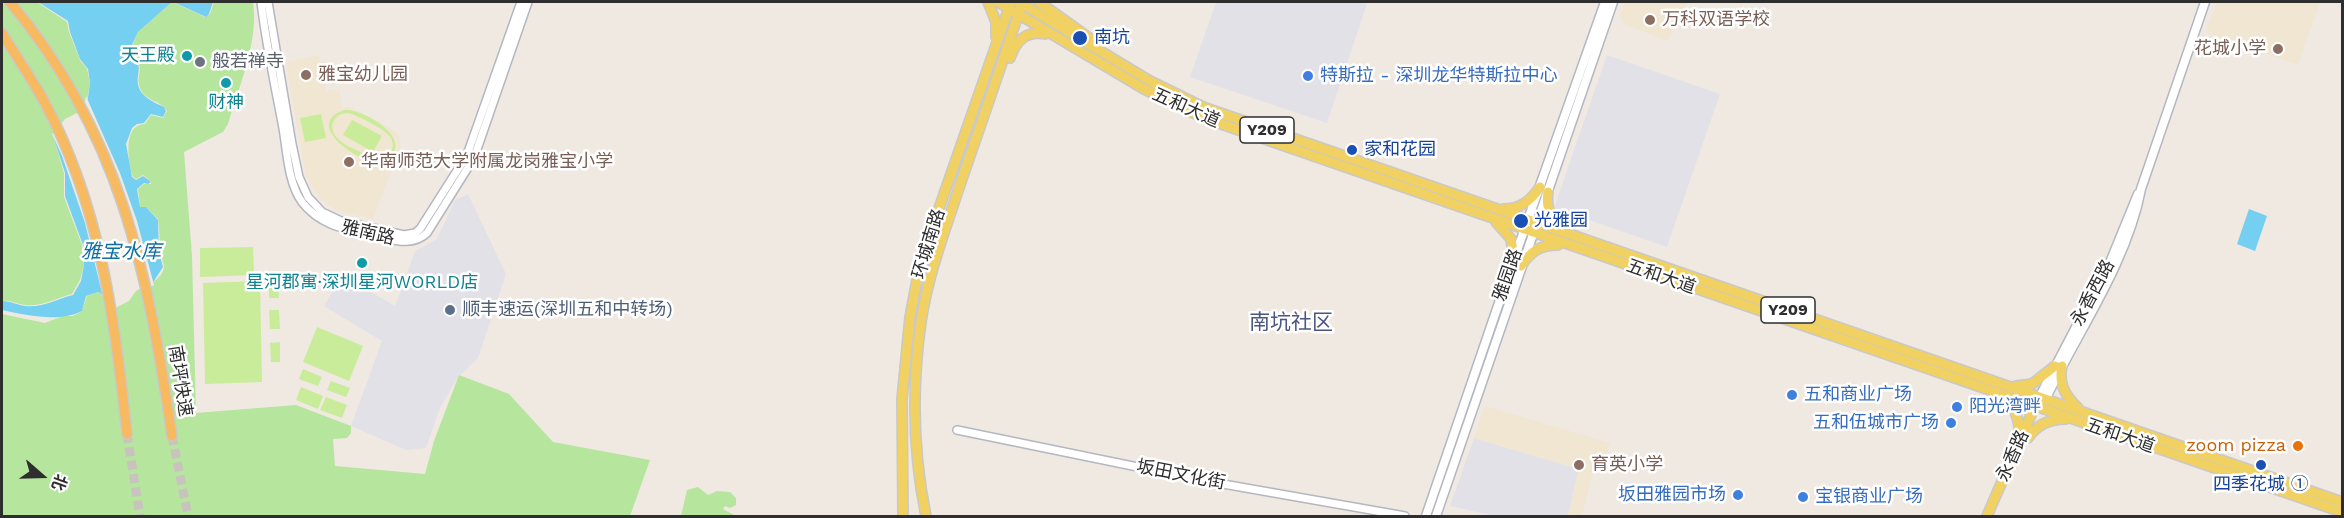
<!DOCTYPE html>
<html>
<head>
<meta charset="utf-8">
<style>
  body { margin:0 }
  #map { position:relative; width:2344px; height:518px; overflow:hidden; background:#efe9e1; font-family:"Work Sans","Noto Sans SC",sans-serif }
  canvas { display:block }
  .frame { position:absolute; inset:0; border:3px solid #2e2e2e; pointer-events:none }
  .north { position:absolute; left:12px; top:446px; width:60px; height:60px; -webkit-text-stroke:4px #fff; paint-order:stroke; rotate:110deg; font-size:16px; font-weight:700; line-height:24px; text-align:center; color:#2e2e2e }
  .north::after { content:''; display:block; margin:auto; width:21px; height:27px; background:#2e2e2e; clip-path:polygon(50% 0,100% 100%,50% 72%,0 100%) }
</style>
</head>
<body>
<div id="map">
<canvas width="2344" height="518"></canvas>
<div class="frame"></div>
<div class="north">北</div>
</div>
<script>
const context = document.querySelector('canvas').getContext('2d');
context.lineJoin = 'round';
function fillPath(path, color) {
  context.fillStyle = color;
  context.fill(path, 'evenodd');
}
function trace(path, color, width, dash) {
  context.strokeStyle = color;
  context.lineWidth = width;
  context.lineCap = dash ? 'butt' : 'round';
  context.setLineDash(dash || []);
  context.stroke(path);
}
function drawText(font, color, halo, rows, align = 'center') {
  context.font = font + ' "Work Sans","Noto Sans SC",sans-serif';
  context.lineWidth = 5;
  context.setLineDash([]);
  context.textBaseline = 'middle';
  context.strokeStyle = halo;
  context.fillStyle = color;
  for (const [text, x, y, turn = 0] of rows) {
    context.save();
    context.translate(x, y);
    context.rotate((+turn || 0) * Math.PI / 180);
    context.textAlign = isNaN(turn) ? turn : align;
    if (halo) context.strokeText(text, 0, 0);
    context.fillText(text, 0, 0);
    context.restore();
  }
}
fillPath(new Path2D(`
  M1216 2H1359L1367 4 1327 123 1190 77Z
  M1607 55 1720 94 1667 247 1554 208Z
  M468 194 506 274 478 358 458 377 440 408 426 448 406 450 351 426 382 341 324 306 342 275 395 306 415 251 437 239 455 200Z
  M1474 438 1579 469 1568 516H1495L1450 506Z`), '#e3e1e8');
fillPath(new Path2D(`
  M1625 2H1688L1667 41 1624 24 1620 15Z
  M2217 2H2320L2298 65 2206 32Z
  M319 55 326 91 339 89 342 108 350 107 394 130 400 138V148L373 219 349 214 331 207 318 196 306 176 286 62Z
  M1485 406 1610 443 1605 460 1596 458 1582 516H1568L1579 469 1474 438Z`), '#f0e6d1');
fillPath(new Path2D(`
  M2 2H37L67 22 69 32 80 60 87 69 90 83 85 112 53 136 64 173V197L82 245 84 265 80 280 72 294C56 298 42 307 25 305 16 304 11 300 2 301Z
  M172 2 205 17 210 14 214 2H253C259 40 239 87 228 124L223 132 184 152 192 256 196 413 296 405 351 426V433L347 438 333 439 335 466 425 474 434 441 459 375 509 394 553 442 650 460 630 516H2V314L45 323 63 316H73L82 311 87 296 98 292C113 298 162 288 164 267 164 263 161 257 161 253 159 242 160 231 158 219L146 207H140L138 189 144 184H151V182L143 175 136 179 133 177C128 163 122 124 145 124L151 115 163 118 167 111C162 101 146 101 141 90 134 76 145 73 136 57L138 53 133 44 138 32Z
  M698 487 708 495 717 491 730 492 736 498V505L730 508 725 506 723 509 736 516H681L687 490Z`), '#b6e59e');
fillPath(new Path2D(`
  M344 110C360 108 404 132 394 152 392 157 388 160 384 162 365 168 300 125 344 110ZM348 113C357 115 387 130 391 138 399 156 379 162 367 155 355 149 327 140 333 122 336 116 341 113 348 113Z
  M321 114 326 138 305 142 300 118Z
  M352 120 382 136 373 152 343 135Z
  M253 247 254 275 200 277V248Z
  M269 279H278L279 298H269Z
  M260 281 262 382 205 384 203 283Z
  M269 310H279L280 329H270Z
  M317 327 363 346 349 381 303 362Z
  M280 342V362H271L270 343Z
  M303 369 322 377 318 386 299 379Z
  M331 381 350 388 346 397 327 390Z
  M301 387 323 396 318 409 296 400Z
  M326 397 347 405 342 418 320 410Z`), '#c9ec9a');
fillPath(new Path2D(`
  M38 2H172L138 32 132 45 137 53 135 58C140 66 139 67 138 76 135 94 151 101 164 107L166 111 163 117 151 114 144 123 137 124 132 128 126 144 132 177 136 180 143 176 151 182 148 184 144 183 137 189 140 207H146L158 220 159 252 163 267 154 281 150 285 107 295 98 292 86 296 82 311C59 323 26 315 2 310V301C11 301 17 305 25 306 43 308 56 299 73 295L81 281 84 265 83 245 65 196V173L53 136 86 112 90 83 88 69 80 59 70 32 68 21Z
  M173 2H213L209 14 206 17Z
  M2249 209 2267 216 2255 251 2237 244Z`), '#75cff0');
fillPath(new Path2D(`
  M86 96 120 173 137 221 154 285 150 288 144 286 136 291 129 301 115 308 103 297 85 223 62 156 52 134 65 119 83 110Z`), '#efe9e1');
trace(new Path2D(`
  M127 434 140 516
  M172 436 188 516`), '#c8c4bd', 9, [9, 4.5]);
const tertiary = new Path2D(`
  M261 2C266 44 275 86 283 128 287 151 288 183 302 202 320 226 348 230 375 236 394 240 412 247 427 233L474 158 528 2
  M268 2 292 144 299 177 308 197 322 212 341 221 404 235 415 233 420 229 467 155 521 2
  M957 430 1206 481 1405 516`);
const secondary = new Path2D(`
  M2040 396 2111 260 2138 194
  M2046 398C2078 331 2127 263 2141 189L2205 2
  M1426 516 1514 259 1605 2
  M1436 516 1613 2`);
const primary = new Path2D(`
  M988 2 996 22V37
  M998 2 1144 89 1204 118 2342 512
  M1019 2 1150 81 1203 107 2342 502
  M1039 2 1092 40
  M1010 58C1016 41 1026 30 1045 34
  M1548 192C1545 209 1552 221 1565 231
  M1503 209C1520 209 1531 201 1540 187
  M1496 222 1511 239 1514 259
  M1521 266C1531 251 1540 245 1558 245
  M2062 366C2058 383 2065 396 2078 408
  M2016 386 2032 384 2055 366
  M2002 397C2016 408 2020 420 2019 437
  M2028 438C2037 424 2050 419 2066 419
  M903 516 902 399 910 317 917 280 929 237 1011 2
  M926 516C913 453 912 386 921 322 928 274 946 228 961 182 981 124 1001 67 1020 9
  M1987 516 2037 401`);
const trunk = new Path2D(`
  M10 2C120 133 148 272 172 436
  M2 33C16 56 32 79 45 103 100 206 115 319 127 434`);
trace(tertiary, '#b4b7c1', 10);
trace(secondary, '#b4b7c1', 11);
trace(primary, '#c9c9c9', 12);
trace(trunk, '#c9c9c9', 12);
trace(tertiary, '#fff', 7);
trace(secondary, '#fff', 8);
trace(primary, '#f2d163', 9);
trace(trunk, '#f8ba60', 9);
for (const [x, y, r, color] of [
  [1650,20,6,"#8d6e63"],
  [1080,38,8,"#1a4fb4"],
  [2278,49,6,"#8d6e63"],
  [187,56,6,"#0f9aa8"],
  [200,62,6,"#6b7280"],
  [306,75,6,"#8d6e63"],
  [1308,76,6,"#3f7fe0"],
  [226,83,6,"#0f9aa8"],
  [1352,150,6,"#1a4fb4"],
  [349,162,6,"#8d6e63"],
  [1521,221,8,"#1a4fb4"],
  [362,263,6,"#0f9aa8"],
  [450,310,6,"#5c6f8a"],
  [1792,395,6,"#3f7fe0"],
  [1957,407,6,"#3f7fe0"],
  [1951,423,6,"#3f7fe0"],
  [2298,446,6,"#e8710a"],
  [1579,465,6,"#8d6e63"],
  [2261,465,6,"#1a4fb4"],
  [1738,495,6,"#3f7fe0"],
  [1803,497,6,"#3f7fe0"]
]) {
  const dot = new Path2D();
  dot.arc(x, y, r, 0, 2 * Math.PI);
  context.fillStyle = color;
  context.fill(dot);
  trace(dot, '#fff', 2);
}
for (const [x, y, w] of [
  [1267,130,54],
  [1788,310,54]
]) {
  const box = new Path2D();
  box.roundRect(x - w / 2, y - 13, w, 26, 4.5);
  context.fillStyle = '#fff';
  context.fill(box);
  trace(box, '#2e2e2e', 1.5);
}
drawText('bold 16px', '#2e2e2e', null, [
  ["Y209",1267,130],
  ["Y209",1788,310]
]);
drawText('18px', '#785e54', '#fff', [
  ["万科双语学校",1662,20],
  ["花城小学",2266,49,"right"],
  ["雅宝幼儿园",318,75],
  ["华南师范大学附属龙岗雅宝小学",361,162],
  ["育英小学",1591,465]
], 'left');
drawText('18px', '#164399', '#fff', [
  ["南坑",1094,38],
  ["家和花园",1364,150],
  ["光雅园",1534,221],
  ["四季花城 ①",2261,485,"center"]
], 'left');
drawText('18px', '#0d838f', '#fff', [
  ["天王殿",175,56,"right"],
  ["财神",226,103],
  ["星河郡寓·深圳星河WORLD店",362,283]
]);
drawText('18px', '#5b616d', '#fff', [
  ["般若禅寺",212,62]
], 'left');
drawText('18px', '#366cbe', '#fff', [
  ["特斯拉 - 深圳龙华特斯拉中心",1320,76],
  ["五和商业广场",1804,395],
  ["阳光湾畔",1969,407],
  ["五和伍城市广场",1939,423,"right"],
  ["坂田雅园市场",1726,495,"right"],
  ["宝银商业广场",1815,497]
], 'left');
drawText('18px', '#2e2e2e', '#fff', [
  ["五和大道",1186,108,24],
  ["雅南路",368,233,13],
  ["环城南路",929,244,-73],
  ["雅园路",1508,275,-71],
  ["五和大道",1661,277,19],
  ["永香西路",2093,293,-62],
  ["南坪快速",180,381,81],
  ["五和大道",2120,436,19],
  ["永香路",2013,456,-66],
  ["坂田文化街",1181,475,11]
]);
drawText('18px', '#4e5e75', '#fff', [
  ["顺丰速运(深圳五和中转场)",462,310]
], 'left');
drawText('18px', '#c56008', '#fff', [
  ["zoom pizza",2286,446]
], 'right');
drawText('italic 20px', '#0d6fa3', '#fff', [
  ["雅宝水库",121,252]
]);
drawText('21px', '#4d5680', '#fff', [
  ["南坑社区",1291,323]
]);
</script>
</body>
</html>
